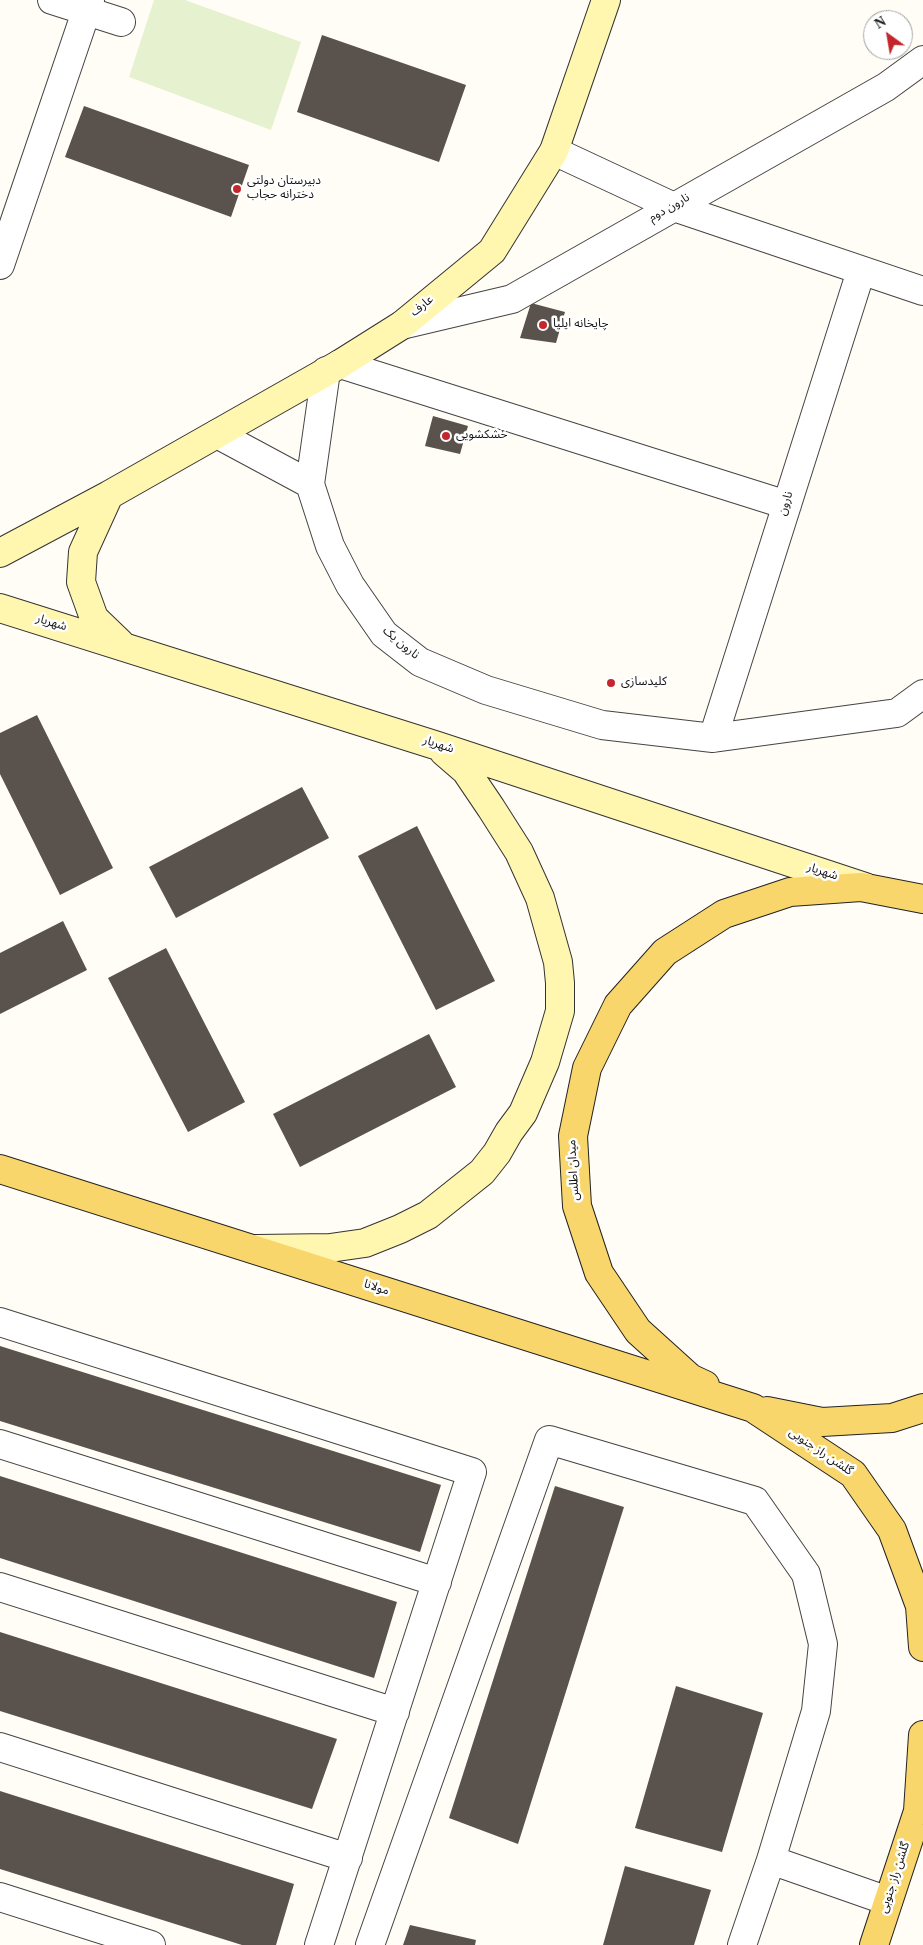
<!DOCTYPE html>
<html>
<head>
<meta charset="utf-8">
<style>
  body { margin:0 }
  #map { position:relative; width:923px; height:1945px; overflow:hidden; background:#fffdf5; font-family:Georgia,serif }
  canvas { display:block }
  .north { position:absolute; left:863px; top:10px; width:50px; height:50px; box-sizing:border-box; background:#fff; border:1px solid #a0a0a0; border-radius:50%; rotate:328deg; font-size:14px; font-weight:700; line-height:20px; text-align:center; color:#111 }
  .north::after { content:''; display:block; margin:auto; width:18px; height:22px; background:#c4262e; clip-path:polygon(50% 0,100% 100%,50% 72%,0 100%) }
</style>
</head>
<body>
<div id="map">
<canvas width="923" height="1945"></canvas>
<div class="north">N</div>
</div>
<script>
const context = document.querySelector('canvas').getContext('2d');
context.lineJoin = 'round';
function fillPath(path, color) {
  context.fillStyle = color;
  context.fill(path, 'evenodd');
}
function trace(path, color, width, dash) {
  context.strokeStyle = color;
  context.lineWidth = width;
  context.lineCap = dash ? 'butt' : 'round';
  context.setLineDash(dash || []);
  context.stroke(path);
}
function drawText(font, color, halo, rows, align = 'center') {
  context.font = font + ' Georgia,"Noto Sans Arabic",serif';
  context.lineWidth = 5;
  context.setLineDash([]);
  context.textBaseline = 'middle';
  context.strokeStyle = halo;
  context.fillStyle = color;
  for (const [text, x, y, turn = 0] of rows) {
    context.save();
    context.translate(x, y);
    context.rotate((+turn || 0) * Math.PI / 180);
    context.textAlign = isNaN(turn) ? turn : align;
    if (halo) context.strokeText(text, 0, 0);
    context.fillText(text, 0, 0);
    context.restore();
  }
}
fillPath(new Path2D(`
  M154 0H185L301 42 271 130 129 77Z`), '#e6f2cf');
fillPath(new Path2D(`
  M322 35 466 85 439 162 297 112Z
  M84 106 249 165 231 217 65 157Z
  M531 303 565 312 556 343 520 338Z
  M433 416 468 426 460 454 425 446Z
  M37 715 113 868 60 895 0 774V733Z
  M302 787 329 838 176 918 149 867Z
  M417 826 495 981 436 1010 358 856Z
  M63 921 87 970 0 1014V953Z
  M166 948 245 1102 188 1132 108 978Z
  M429 1034 456 1087 300 1167 273 1114Z
  M0 1346 441 1485 420 1552 0 1421Z
  M0 1476 397 1602 374 1678 0 1558Z
  M555 1486 624 1507 518 1844 449 1818Z
  M0 1632 337 1739 312 1809 0 1711Z
  M676 1686 763 1713 722 1852 635 1828Z
  M0 1791 294 1884 276 1945H242L0 1869Z
  M625 1866 711 1890 694 1945H603Z
  M410 1925 476 1940 475 1945H403Z`), '#5a524d');
const street = new Path2D(`
  M52 0 121 22
  M554 151 674 207 923 291
  M0 265 90 0
  M402 325 512 299 886 87 923 60
  M340 364 787 505
  M326 371 310 484 330 546 350 585 384 634 420 662 486 690 602 725 713 738 897 713 923 694
  M217 434 310 484
  M713 738 861 271
  M0 1322 472 1472 319 1945
  M0 1444 437 1582
  M0 1587 395 1712
  M0 1747 348 1858
  M771 1860 888 1901
  M0 1897 151 1945
  M370 1945 549 1440 755 1501 806 1574 823 1644 816 1711 771 1860 742 1945`);
const secondary = new Path2D(`
  M109 495 83 552 81 582 94 618 120 643
  M0 553 109 495 340 364 402 325 492 251 554 151 606 0
  M0 608 438 746 865 887
  M257 1249 330 1248 365 1243 400 1229 428 1215 482 1172 497 1153 509 1132 523 1113 545 1062 560 1011V983L558 962 540 898 519 852 491 808 466 771 444 752`);
const primary = new Path2D(`
  M0 1169 753 1408 853 1474 892 1530 920 1606 923 1647
  M705 1385 690 1378 638 1331 599 1273 577 1206 573 1136 587 1068 618 1005 665 952 724 914 790 892 861 887 923 899
  M767 1411 822 1422 892 1418 923 1408
  M918 1811 923 1735
  M874 1945 923 1796`);
trace(street, '#444', 30);
trace(secondary, '#333', 30);
trace(primary, '#222', 30);
trace(street, '#fff', 28);
trace(secondary, '#fff6b0', 28);
trace(primary, '#f9d66b', 28);
for (const [x, y, r, color] of [
  [237,189,5,"#c4262e"],
  [543,325,5,"#c4262e"],
  [446,436,5,"#c4262e"],
  [611,683,5,"#c4262e"]
]) {
  const dot = new Path2D();
  dot.arc(x, y, r, 0, 2 * Math.PI);
  context.fillStyle = color;
  context.fill(dot);
  trace(dot, '#fff', 2);
}
drawText('12px', '#111', '#fff', [
  ["دبیرستان دولتی",247,182],
  ["دخترانه حجاب",247,196],
  ["چایخانه ایلیا",553,325],
  ["خشکشویی",456,436],
  ["کلیدسازی",621,683]
], 'left');
drawText('12px', '#111', '#fff', [
  ["نارون دوم",670,209,-30],
  ["عارف",423,307,-39],
  ["نارون",787,504,-73],
  ["شهریار",51,624,17],
  ["نارون یک",400,644,40],
  ["شهریار",438,746,18],
  ["شهریار",822,873,18],
  ["میدان اطلس",575,1170,-93],
  ["مولانا",376,1289,18],
  ["گلشن راز جنوبی",820,1453,34],
  ["گلشن راز جنوبی",896,1878,-72]
]);
</script>
</body>
</html>
